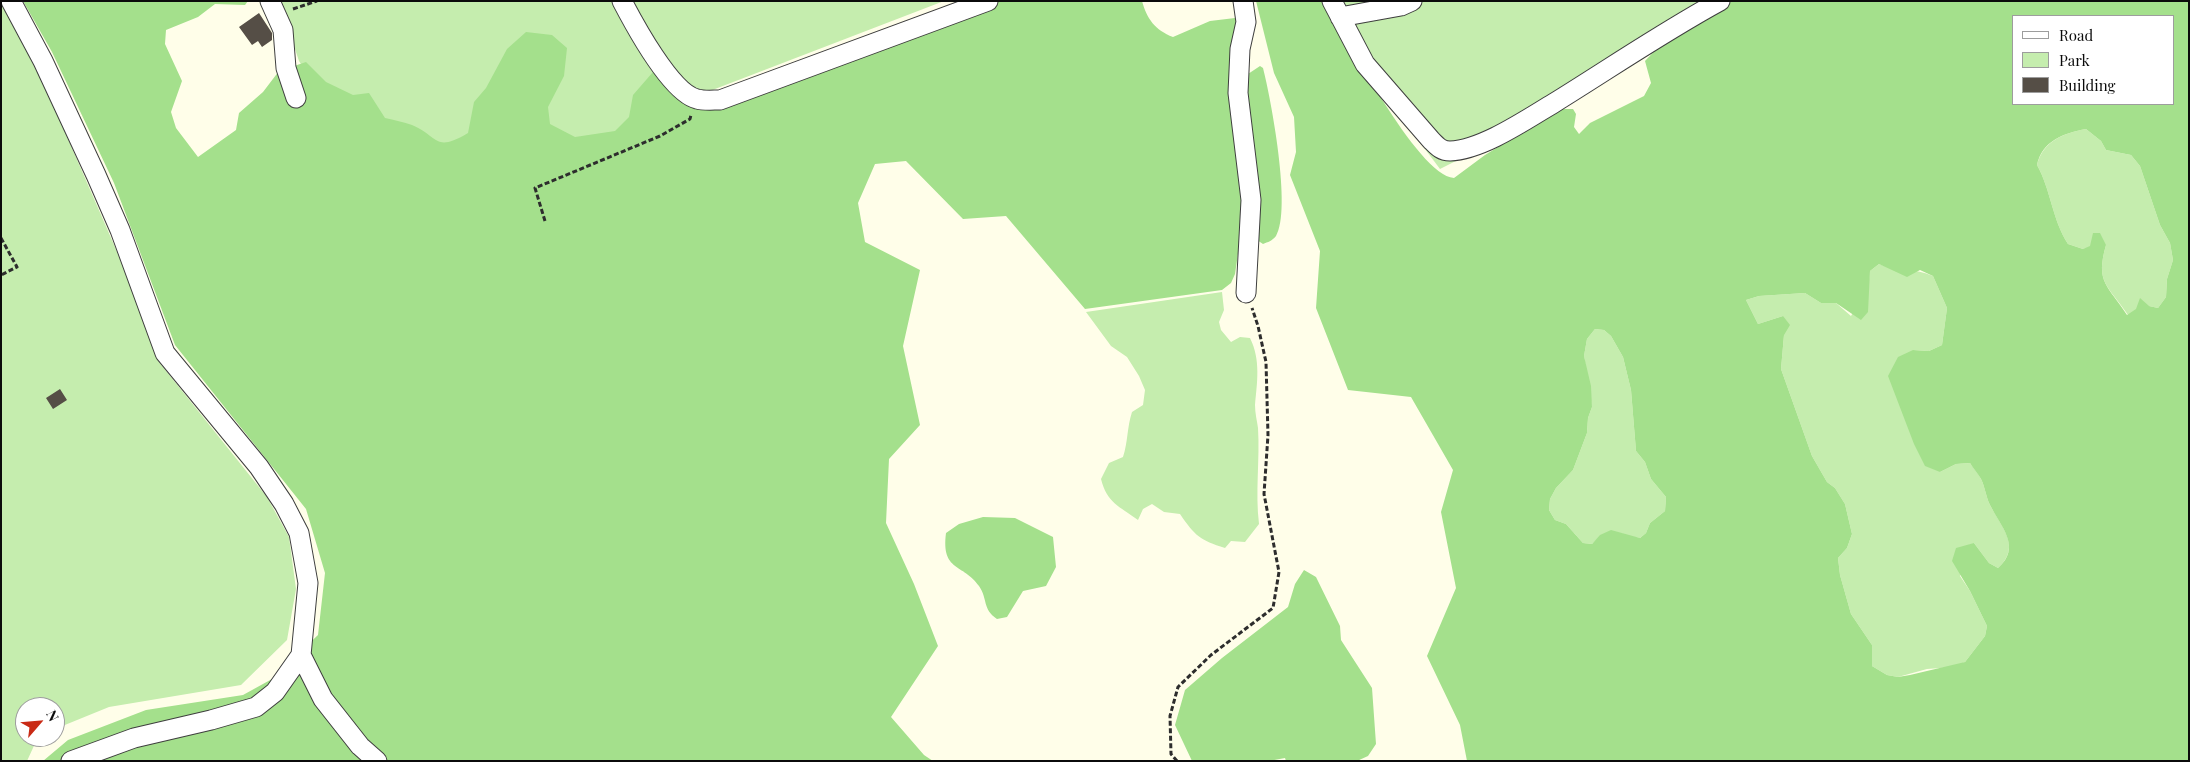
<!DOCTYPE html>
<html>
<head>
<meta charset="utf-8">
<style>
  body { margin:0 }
  #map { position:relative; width:2190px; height:762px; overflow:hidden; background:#fffee9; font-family:"Playfair Display",serif }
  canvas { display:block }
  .frame { position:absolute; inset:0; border:2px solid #0b0b0b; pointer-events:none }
  .legend { position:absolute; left:2012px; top:15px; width:162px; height:90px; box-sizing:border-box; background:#fff; border:1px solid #9d9d9d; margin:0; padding:6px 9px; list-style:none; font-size:15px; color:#0b0b0b }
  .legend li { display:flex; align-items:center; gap:10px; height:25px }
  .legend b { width:25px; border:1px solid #9d9d9d }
  .north { position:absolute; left:15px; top:697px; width:50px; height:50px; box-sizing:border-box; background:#fff; border:1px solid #9d9d9d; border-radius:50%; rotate:63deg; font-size:14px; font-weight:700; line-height:20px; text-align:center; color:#0b0b0b }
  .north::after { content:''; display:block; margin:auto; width:18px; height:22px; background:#c92a15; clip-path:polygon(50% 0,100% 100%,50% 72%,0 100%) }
</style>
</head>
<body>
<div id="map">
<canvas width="2190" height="762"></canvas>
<div class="frame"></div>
<ul class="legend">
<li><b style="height:6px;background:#fff"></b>Road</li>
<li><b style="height:14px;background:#c5edae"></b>Park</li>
<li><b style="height:14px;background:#554e46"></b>Building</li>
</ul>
<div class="north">N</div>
</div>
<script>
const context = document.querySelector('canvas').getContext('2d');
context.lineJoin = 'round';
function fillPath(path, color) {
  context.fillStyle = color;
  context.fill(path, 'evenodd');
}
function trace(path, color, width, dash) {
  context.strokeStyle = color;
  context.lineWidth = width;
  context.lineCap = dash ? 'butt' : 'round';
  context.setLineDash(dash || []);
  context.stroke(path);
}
fillPath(new Path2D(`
  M1 1 29 49 118 254 159 362 267 497 289 537 296 589 287 640 241 685 109 707 55 729V707H25V737H38L27 761H1Z
  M274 1H944L689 99 620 136 559 147 473 139 437 146 339 122 299 61 285 19Z
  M1328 1H1742L1543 117 1440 169 1365 69Z
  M2086 129 2101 141 2106 150 2131 155 2140 166 2160 225 2170 243 2173 260 2167 279 2166 297 2158 308 2149 306 2128 315C2108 285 2095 283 2106 245L2083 249 2068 244C2052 219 2051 190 2037 165 2043 141 2064 133 2086 129Z
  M1879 264C1897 271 1915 268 1933 276L1947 308 1942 345 1929 351 1913 350 1940 472 1956 464 1970 463C1973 468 1978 473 1981 479 1985 487 1986 497 1990 505 2001 527 2022 546 1998 568L1989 563 1974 543 1960 576 1970 591 1987 626 1985 636 1965 662 1954 667 1927 669 1898 677 1887 675 1872 666V645L1851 614 1840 575 1838 558 1847 548 1852 534 1845 504 1835 488 1827 482 1812 456 1781 369 1784 335 1783 316 1758 324 1746 300 1759 296 1805 293 1821 303H1836L1851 316 1868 288 1870 271Z
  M1222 292 1224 310 1219 322 1221 330 1231 342 1240 337 1250 338C1261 360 1257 383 1255 405 1255 413 1257 421 1258 428 1260 460 1255 492 1259 524L1245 542 1231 541 1225 548C1200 540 1195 536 1180 514L1164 512 1152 504 1143 509 1138 520C1119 506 1107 503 1101 479L1109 463 1123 457C1128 442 1127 427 1132 412L1143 405 1145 390 1139 376 1127 357 1111 346 1086 312Z
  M1595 329 1604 330 1611 336 1623 357 1631 390 1636 451 1645 462 1651 479 1666 497 1665 511 1650 523 1646 533 1640 538C1618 535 1612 524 1592 544L1583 543 1566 524 1555 520 1549 510 1550 499 1556 488 1573 470 1587 433 1588 418 1592 407 1584 356 1587 339Z`), '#c5edae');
fillPath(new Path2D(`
  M23 1H248L245 5 215 4 198 17 166 30 165 44 182 81 171 112 176 128 198 157 236 130 239 113 263 92 279 71 306 62 326 82 353 95 369 93 385 118C394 120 404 122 412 125 440 137 434 153 468 133L474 102 486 88 507 49 526 32 552 35 567 48 564 76 548 107 550 124 575 137 615 131 629 117 633 95 653 72 676 97 694 107 992 1H1142C1147 19 1155 30 1173 37L1210 21 1235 18 1239 22 1246 199 1235 274 1231 283 1222 290 1085 309 1006 216 963 219 906 161 875 164 858 203 865 242 920 270 903 346 920 425 889 459 886 523 914 584 938 646 891 717 924 755 933 761H43L68 740 146 710 243 695 272 679 318 635 325 573 306 509 175 345 114 183 52 52Z
  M1256 1H1326C1345 35 1417 175 1454 178L1485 155 1560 109H1573L1576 114 1574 127 1579 134 1590 123 1644 96 1651 83 1645 61 1662 43 1733 1H2189V761H1467L1460 725 1427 656 1456 588 1441 512 1453 470 1411 397 1348 390 1316 308 1320 251 1290 175 1296 152 1294 117 1274 73ZM2014 16H2174V104H2014ZM2086 129 2101 141 2106 150 2131 155 2140 166 2160 225 2170 243 2173 260 2167 279 2166 297 2158 308 2149 306 2140 298 2136 309 2127 315C2108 285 2095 283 2106 245L2100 233H2093L2090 246 2083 249 2068 244C2052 219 2051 190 2037 165 2042 141 2064 133 2086 129ZM1879 264 1907 277 1920 270 1933 276 1947 308 1942 345 1929 351 1913 350 1898 357 1888 376 1914 444 1925 466 1940 472 1956 464 1970 463C1973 468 1978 474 1981 479 1985 487 1986 497 1990 505 2001 527 2022 547 1998 568L1989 563 1974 543 1956 548 1952 561 1970 591 1987 626 1985 636 1965 662 1910 675 1898 677 1887 675 1872 666V645L1851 614 1840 575 1838 558 1847 548 1852 534 1845 504 1835 488 1827 482 1812 456 1781 369 1784 335 1790 325 1783 316 1758 324 1746 300 1759 296 1805 293 1821 303H1836L1861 320 1868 312 1870 271ZM1595 329 1604 330 1611 336 1623 357 1631 390 1636 451 1645 462 1651 479 1666 497 1665 511 1650 523 1646 533 1640 538 1611 530 1600 535 1592 544 1583 543 1566 524 1555 520 1549 510 1550 499 1556 488 1573 470 1587 433 1588 418 1592 407 1591 386 1584 356 1587 339Z
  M1260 66 1263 68C1271 99 1292 210 1276 236 1272 241 1268 242 1263 244L1257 240 1245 76Z
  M983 517 1015 518 1053 537 1056 567 1046 586 1023 591 1007 617 997 619C982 609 988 599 979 586 963 563 941 572 946 533L959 524Z
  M1304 570 1316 577 1340 626 1341 640 1372 688 1376 744 1368 756 1357 761H1286L1285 758 1269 761H1192L1175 725 1185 690 1222 658 1288 607 1295 584Z`), '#a4e08c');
fillPath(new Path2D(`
  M259 13 272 33V40L262 47 258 41 252 45 239 27Z
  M60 389 67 400 53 409 46 398Z`), '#554e46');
const minor = new Path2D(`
  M11 1 43 61 96 175 120 230 165 353 259 467 284 504 299 533 308 583 301 655 323 699 360 746 377 761
  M270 1 283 30 286 68 296 98
  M622 1C634 24 671 93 697 99 704 101 713 100 720 100L988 1
  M1243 1 1246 22 1240 49 1238 93 1251 200 1246 293
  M1332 1 1365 64 1431 140C1437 146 1441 151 1450 151 1482 150 1527 119 1554 103 1609 69 1663 32 1720 1
  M1340 17 1401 6 1412 1
  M71 761 134 738 211 720 256 707 275 692 301 655`);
trace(minor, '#3e3e3e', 21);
trace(new Path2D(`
  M293 9 317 1
  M545 221 535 188 660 136 690 119 691 115
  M1 238 17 267 1 275
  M1177 761 1171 754 1170 716 1178 687 1211 655 1273 608 1279 572 1264 494 1268 435 1266 362 1258 326 1252 308`), '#2d2d2d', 3, [5, 2.5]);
trace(minor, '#fff', 19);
</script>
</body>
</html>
